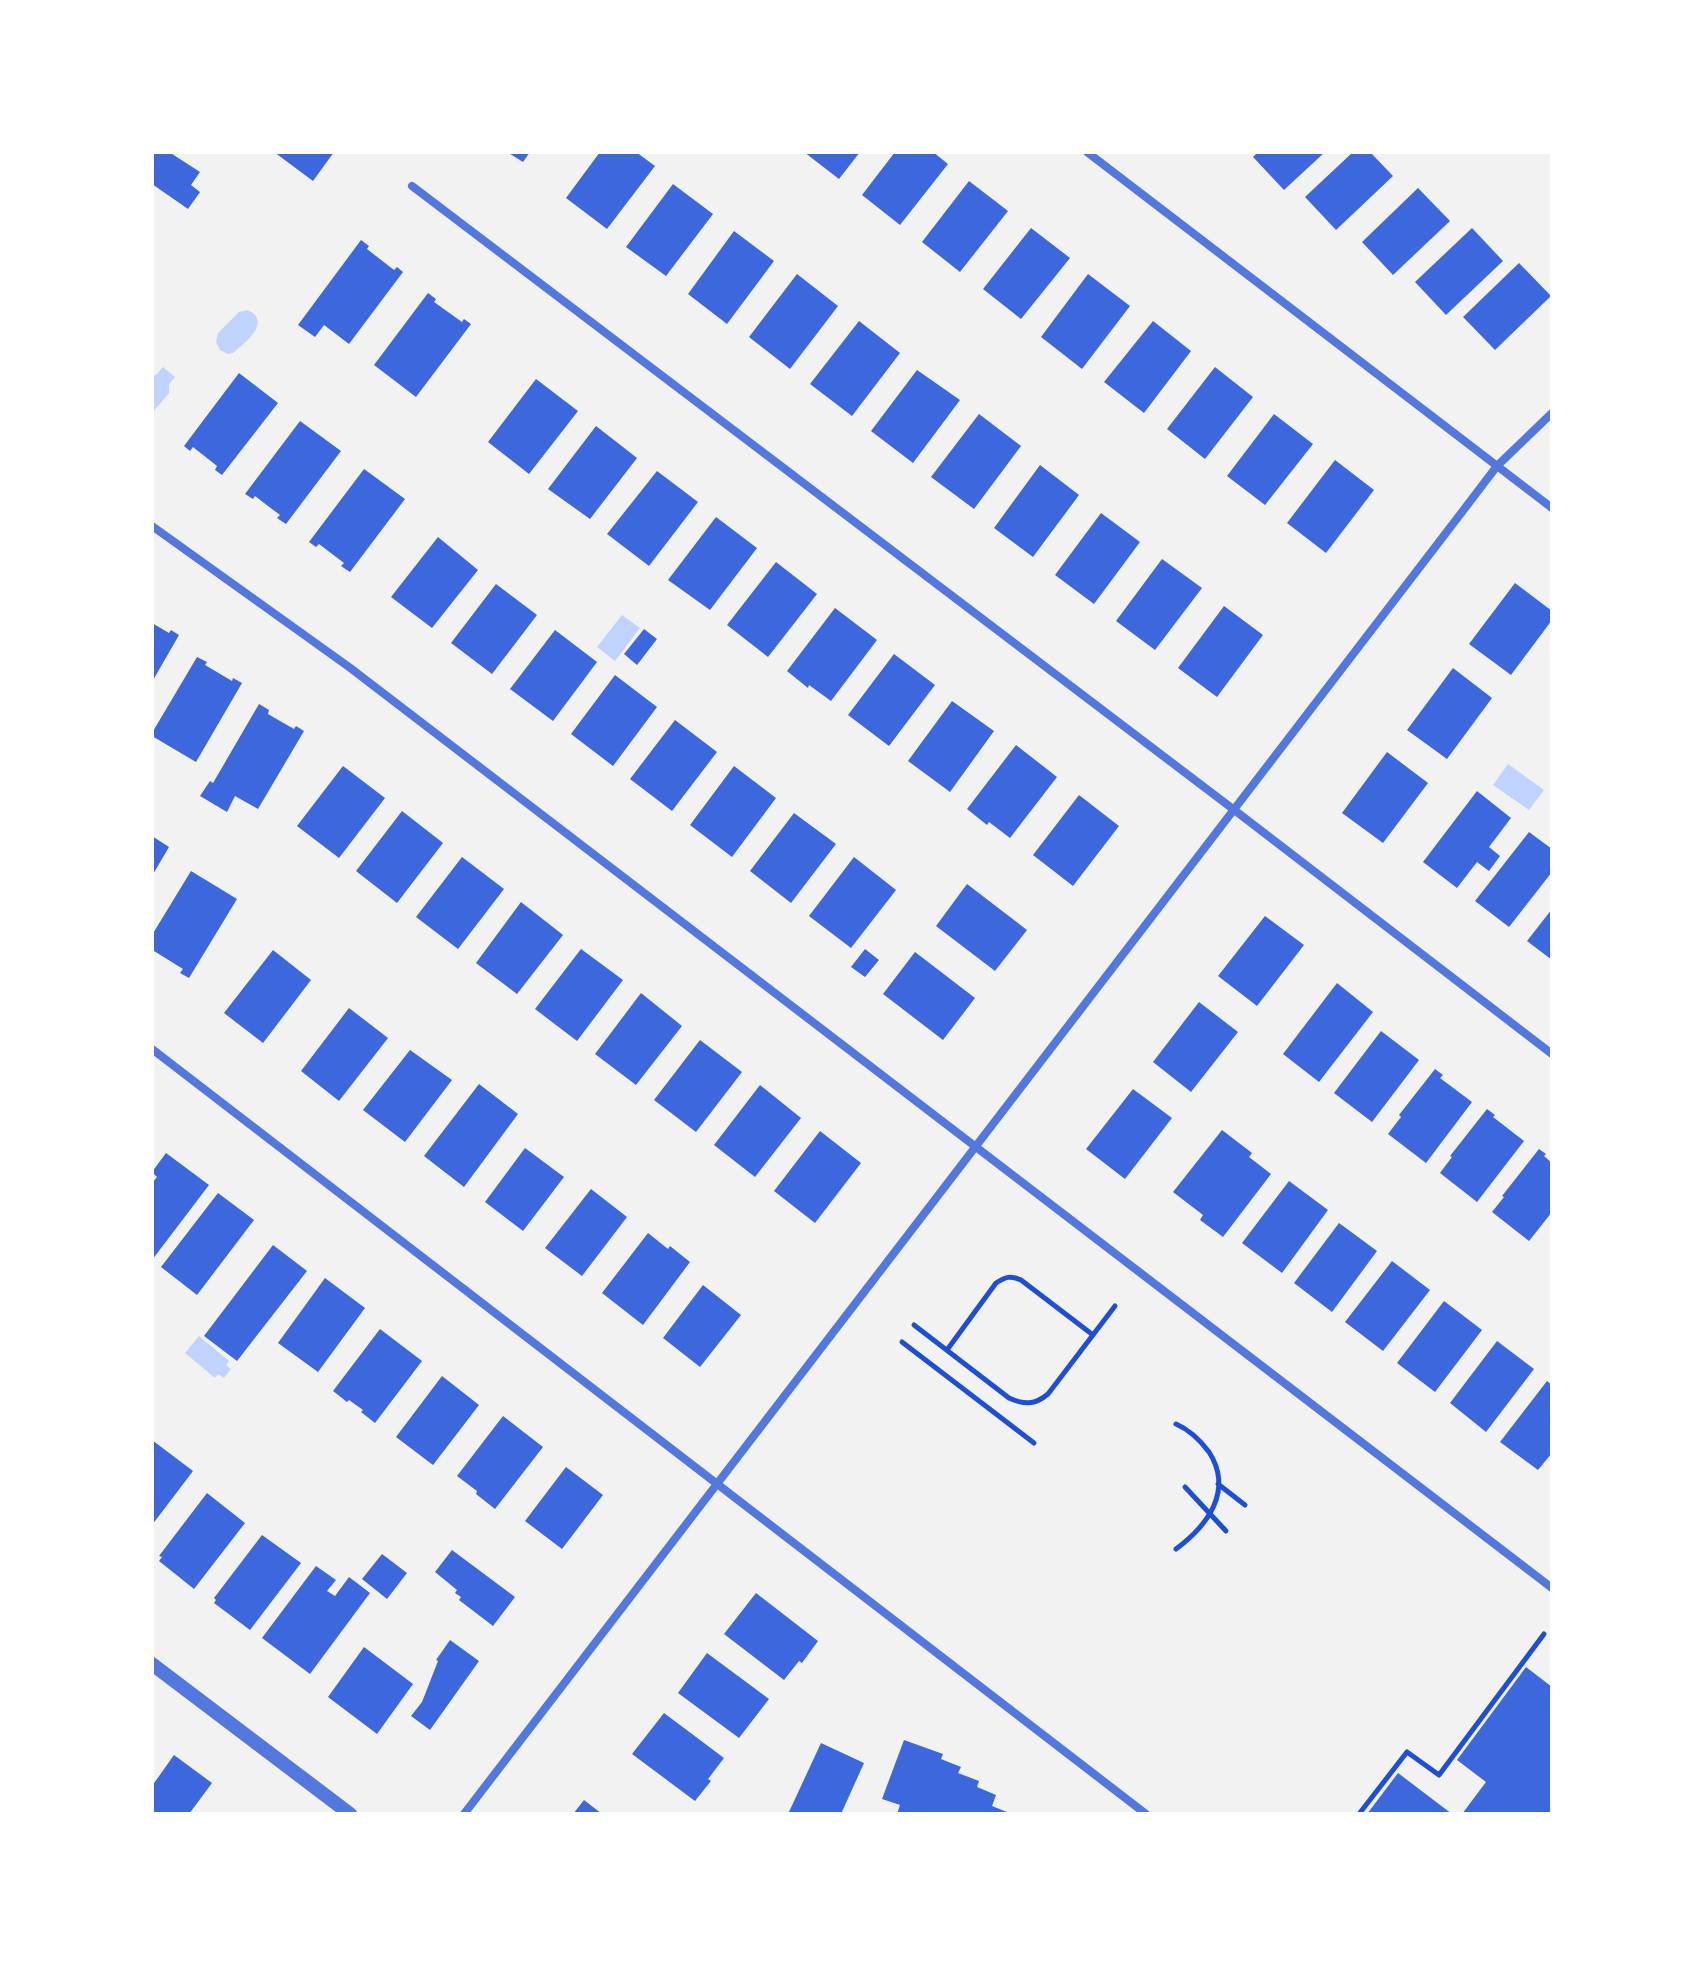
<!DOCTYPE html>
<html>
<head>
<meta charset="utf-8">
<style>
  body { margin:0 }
  #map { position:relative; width:1704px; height:1966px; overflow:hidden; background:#f2f2f2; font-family:"DM Sans",sans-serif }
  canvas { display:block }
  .frame { position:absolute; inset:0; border:154px solid #fff; pointer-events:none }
</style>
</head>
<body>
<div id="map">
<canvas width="1704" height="1966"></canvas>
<div class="frame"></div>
</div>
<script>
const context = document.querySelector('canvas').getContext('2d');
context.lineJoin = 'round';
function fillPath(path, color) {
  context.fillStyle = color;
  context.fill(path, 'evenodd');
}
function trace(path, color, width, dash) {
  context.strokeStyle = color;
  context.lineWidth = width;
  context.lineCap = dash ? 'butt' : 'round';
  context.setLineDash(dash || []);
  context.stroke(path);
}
fillPath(new Path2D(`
  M248 310C272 322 246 342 233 353L228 354 220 350 216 342 218 333 239 312Z
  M163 367 175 377 169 384V393L152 413V376L156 375Z
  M622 615 640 628 615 661 597 647Z
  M1508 764 1544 790 1529 810 1493 785Z
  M199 1336 229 1361 226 1365 231 1369 224 1378 218 1374 215 1378 185 1353Z`), '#bfd3fe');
fillPath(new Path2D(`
  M152 152H169L200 172 191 185 200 192 188 209 152 184Z
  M274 152H334L313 181Z
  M507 152H530L523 162Z
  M600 152H636L655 166 607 229 566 198Z
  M804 152H860L839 179Z
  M895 152H933L948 164 900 225 862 195Z
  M1258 152H1325L1284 190 1253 157Z
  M1353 152H1370L1393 176 1336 230 1305 197Z
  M969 181 1008 211 960 272 922 242Z
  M673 184 713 214 666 276 626 247Z
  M1418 188 1450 221 1393 275 1362 242Z
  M1031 228 1070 258 1021 319 983 289Z
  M1472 228 1503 261 1446 315 1415 282Z
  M734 231 774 261 727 324 688 294Z
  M361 240 369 246 367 249 394 270 397 267 403 272 349 344 324 325 315 337 298 325Z
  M1519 263 1551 296 1495 350 1463 317Z
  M797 274 838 306 790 369 749 337Z
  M1088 274 1130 306 1082 369 1041 337Z
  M428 293 436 299 434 302 462 322 464 319 471 324 416 397 374 365Z
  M859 321 900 353 852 416 810 384Z
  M1153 321 1191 351 1144 413 1104 382Z
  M1215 367 1253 397 1205 459 1167 429Z
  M917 370 960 400 913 463 871 431Z
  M239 373 278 403 222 475 215 470 217 466 193 447 190 451 184 446Z
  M536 379 578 411 529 474 488 442Z
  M979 414 1021 446 974 509 931 477Z
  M1274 414 1313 444 1265 505 1227 476Z
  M300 421 341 451 286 524 277 518 280 515 268 506 255 496 253 499 245 494Z
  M596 426 637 458 590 519 548 489Z
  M1335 460 1374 490 1326 553 1287 523Z
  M1040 465 1079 495 1033 557 994 528Z
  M364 469 405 499 350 572 341 566 344 563 319 544 316 547 309 542Z
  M657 471 698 502 649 566 607 534Z
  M1101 513 1140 542 1094 604 1055 575Z
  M716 517 757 548 710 610 668 580Z
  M438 537 478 570 432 628 391 597Z
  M1162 559 1202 588 1155 650 1116 621Z
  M776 562 817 594 768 657 727 625Z
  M1515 583 1552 611V620L1511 675 1469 644Z
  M496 584 537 615 492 674 451 643Z
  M1224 606 1263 635 1217 697 1178 668Z
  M835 608 877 640 831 701 809 685 808 688 787 671Z
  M152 623 169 633 171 630 179 635 152 682Z
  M644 629 657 639 637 665 624 654Z
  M555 630 597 662 553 721 510 689Z
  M894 654 935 685 889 746 848 715Z
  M197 657 207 662 205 665 232 681 233 678 242 683 196 762 152 736V733Z
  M1453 668 1492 698 1447 759 1407 730Z
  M615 675 657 707 613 766 571 734Z
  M952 701 994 731 950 792 908 761Z
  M259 704 269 710 268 714 280 721 294 729 296 726 304 731 258 809 235 796 227 812 200 796 210 781 213 783Z
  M675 720 717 752 672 811 630 779Z
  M1016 745 1057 777 1010 838 989 822 987 825 967 809Z
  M1387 752 1428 783 1383 843 1342 813Z
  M343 766 385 798 339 858 297 826Z
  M734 766 776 798 732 857 690 825Z
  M1477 791 1511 818 1489 847 1500 856 1489 871 1477 862 1457 888 1423 862Z
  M1079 795 1119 826 1073 886 1033 855Z
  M402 811 443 843 397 903 356 871Z
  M794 813 836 844 791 903 750 871Z
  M1529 832 1552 849V872L1509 927 1475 901Z
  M152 836 169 847 152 876Z
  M462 857 504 889 458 949 416 917Z
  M854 857 896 890 851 948 809 916Z
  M191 871 237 899 189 978 180 973 183 969 154 951 152 954V935Z
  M967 884 1027 930 995 971 936 926Z
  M521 902 563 935 517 994 476 963Z
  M1552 909V960L1527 941Z
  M1265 916 1304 945 1257 1006 1218 976Z
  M581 949 623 980 577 1041 535 1009Z
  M865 949 879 960 865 977 851 967Z
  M273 950 311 980 263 1043 224 1013Z
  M915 952 975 998 943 1040 883 994Z
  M1337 983 1373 1012 1319 1082 1283 1054Z
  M641 993 682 1026 636 1085 595 1054Z
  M1199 1002 1238 1032 1191 1092 1153 1062Z
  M349 1008 388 1038 339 1101 301 1071Z
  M1381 1031 1419 1060 1372 1122 1334 1093Z
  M700 1040 742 1072 696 1132 654 1100Z
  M410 1050 452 1080 405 1142 363 1110Z
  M1435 1069 1443 1075 1440 1078 1472 1102 1426 1163 1388 1134 1401 1117 1399 1115Z
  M479 1084 518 1114 464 1187 424 1156Z
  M760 1085 801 1118 755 1177 714 1145Z
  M1133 1089 1172 1118 1125 1179 1086 1149Z
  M1487 1109 1495 1115 1493 1117 1524 1141 1477 1202 1440 1173 1452 1157 1450 1156Z
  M1222 1130 1252 1153 1249 1157 1271 1174 1223 1237 1200 1220 1203 1215 1173 1192Z
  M820 1131 861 1163 815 1223 774 1191Z
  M525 1148 564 1177 523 1231 485 1202Z
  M1539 1149 1546 1154 1544 1156 1552 1163V1212L1529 1241 1492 1212 1504 1197 1502 1196Z
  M166 1153 209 1185 152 1260V1183L157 1177 152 1172Z
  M1289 1181 1328 1210 1282 1273 1242 1243Z
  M591 1189 627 1217 582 1276 545 1248Z
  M218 1193 254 1220 197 1295 161 1267Z
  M1339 1223 1377 1251 1332 1312 1294 1283Z
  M648 1233 668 1249 670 1246 690 1262 643 1325 602 1293Z
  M273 1245 307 1271 237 1361 204 1336Z
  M1392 1261 1430 1290 1383 1351 1345 1322Z
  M325 1278 365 1308 318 1372 278 1343Z
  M703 1285 741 1315 700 1367 663 1338Z
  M1444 1301 1482 1330 1435 1392 1397 1363Z
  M380 1329 422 1361 375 1423 361 1412 363 1410 349 1400 347 1402 333 1391Z
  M1497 1341 1534 1369 1486 1432 1450 1403Z
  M442 1376 479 1405 433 1465 396 1437Z
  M1547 1381 1552 1385V1453L1538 1470 1500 1442Z
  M503 1416 543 1447 495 1509 476 1494 477 1491 457 1476Z
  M152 1440 193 1471 152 1525Z
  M566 1467 603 1495 562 1549 525 1521Z
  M207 1493 245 1523 194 1589 159 1561 162 1557 159 1556Z
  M262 1535 301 1563 250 1630 214 1603 216 1600 214 1598Z
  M452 1550 515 1597 493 1626 459 1600 461 1597 455 1593 457 1590 435 1572Z
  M382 1554 407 1573 387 1599 362 1579Z
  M316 1566 336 1580 327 1591 335 1596 349 1577 370 1593 310 1674 262 1638Z
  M756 1593 818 1641 802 1663 799 1661 784 1680 724 1634Z
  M450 1640 479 1661 430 1730 411 1716 422 1702 438 1661 436 1660Z
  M364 1647 413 1684 377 1734 328 1697Z
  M707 1653 769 1699 739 1738 678 1693Z
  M1526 1667 1552 1687V1814H1462L1486 1782 1457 1760Z
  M664 1713 724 1758 708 1779 711 1781 695 1801 632 1754Z
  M904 1740 943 1754 941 1759 961 1767 958 1773 979 1781 977 1787 996 1795 992 1806 1012 1814H897L900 1805 882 1799Z
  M821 1743 864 1763 841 1814H788Z
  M174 1755 212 1783 189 1814H152V1786Z
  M1398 1773 1452 1814H1367Z
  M584 1800 602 1814H573Z`), '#3d67dc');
trace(new Path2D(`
  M914 1325 1009 1398C1024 1405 1035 1405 1048 1394L1115 1306
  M902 1342 1034 1443
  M947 1350 996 1283C1005 1277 1011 1275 1021 1280L1093 1335
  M1176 1424C1190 1430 1200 1440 1209 1452 1234 1491 1207 1526 1176 1549
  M1218 1484 1245 1505
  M1185 1487 1226 1531
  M1359 1814 1407 1752 1439 1775 1544 1634`), '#1d4ed8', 5);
trace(new Path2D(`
  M1087 152 1552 508
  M412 186 1233 809 1552 1054
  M152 526 349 667 1552 1588
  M152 1049 1146 1814
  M464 1814 1462 512 1497 466 1552 413`), '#5277de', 8);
trace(new Path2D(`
  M152 1664 350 1814`), '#5277de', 14);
</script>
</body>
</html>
